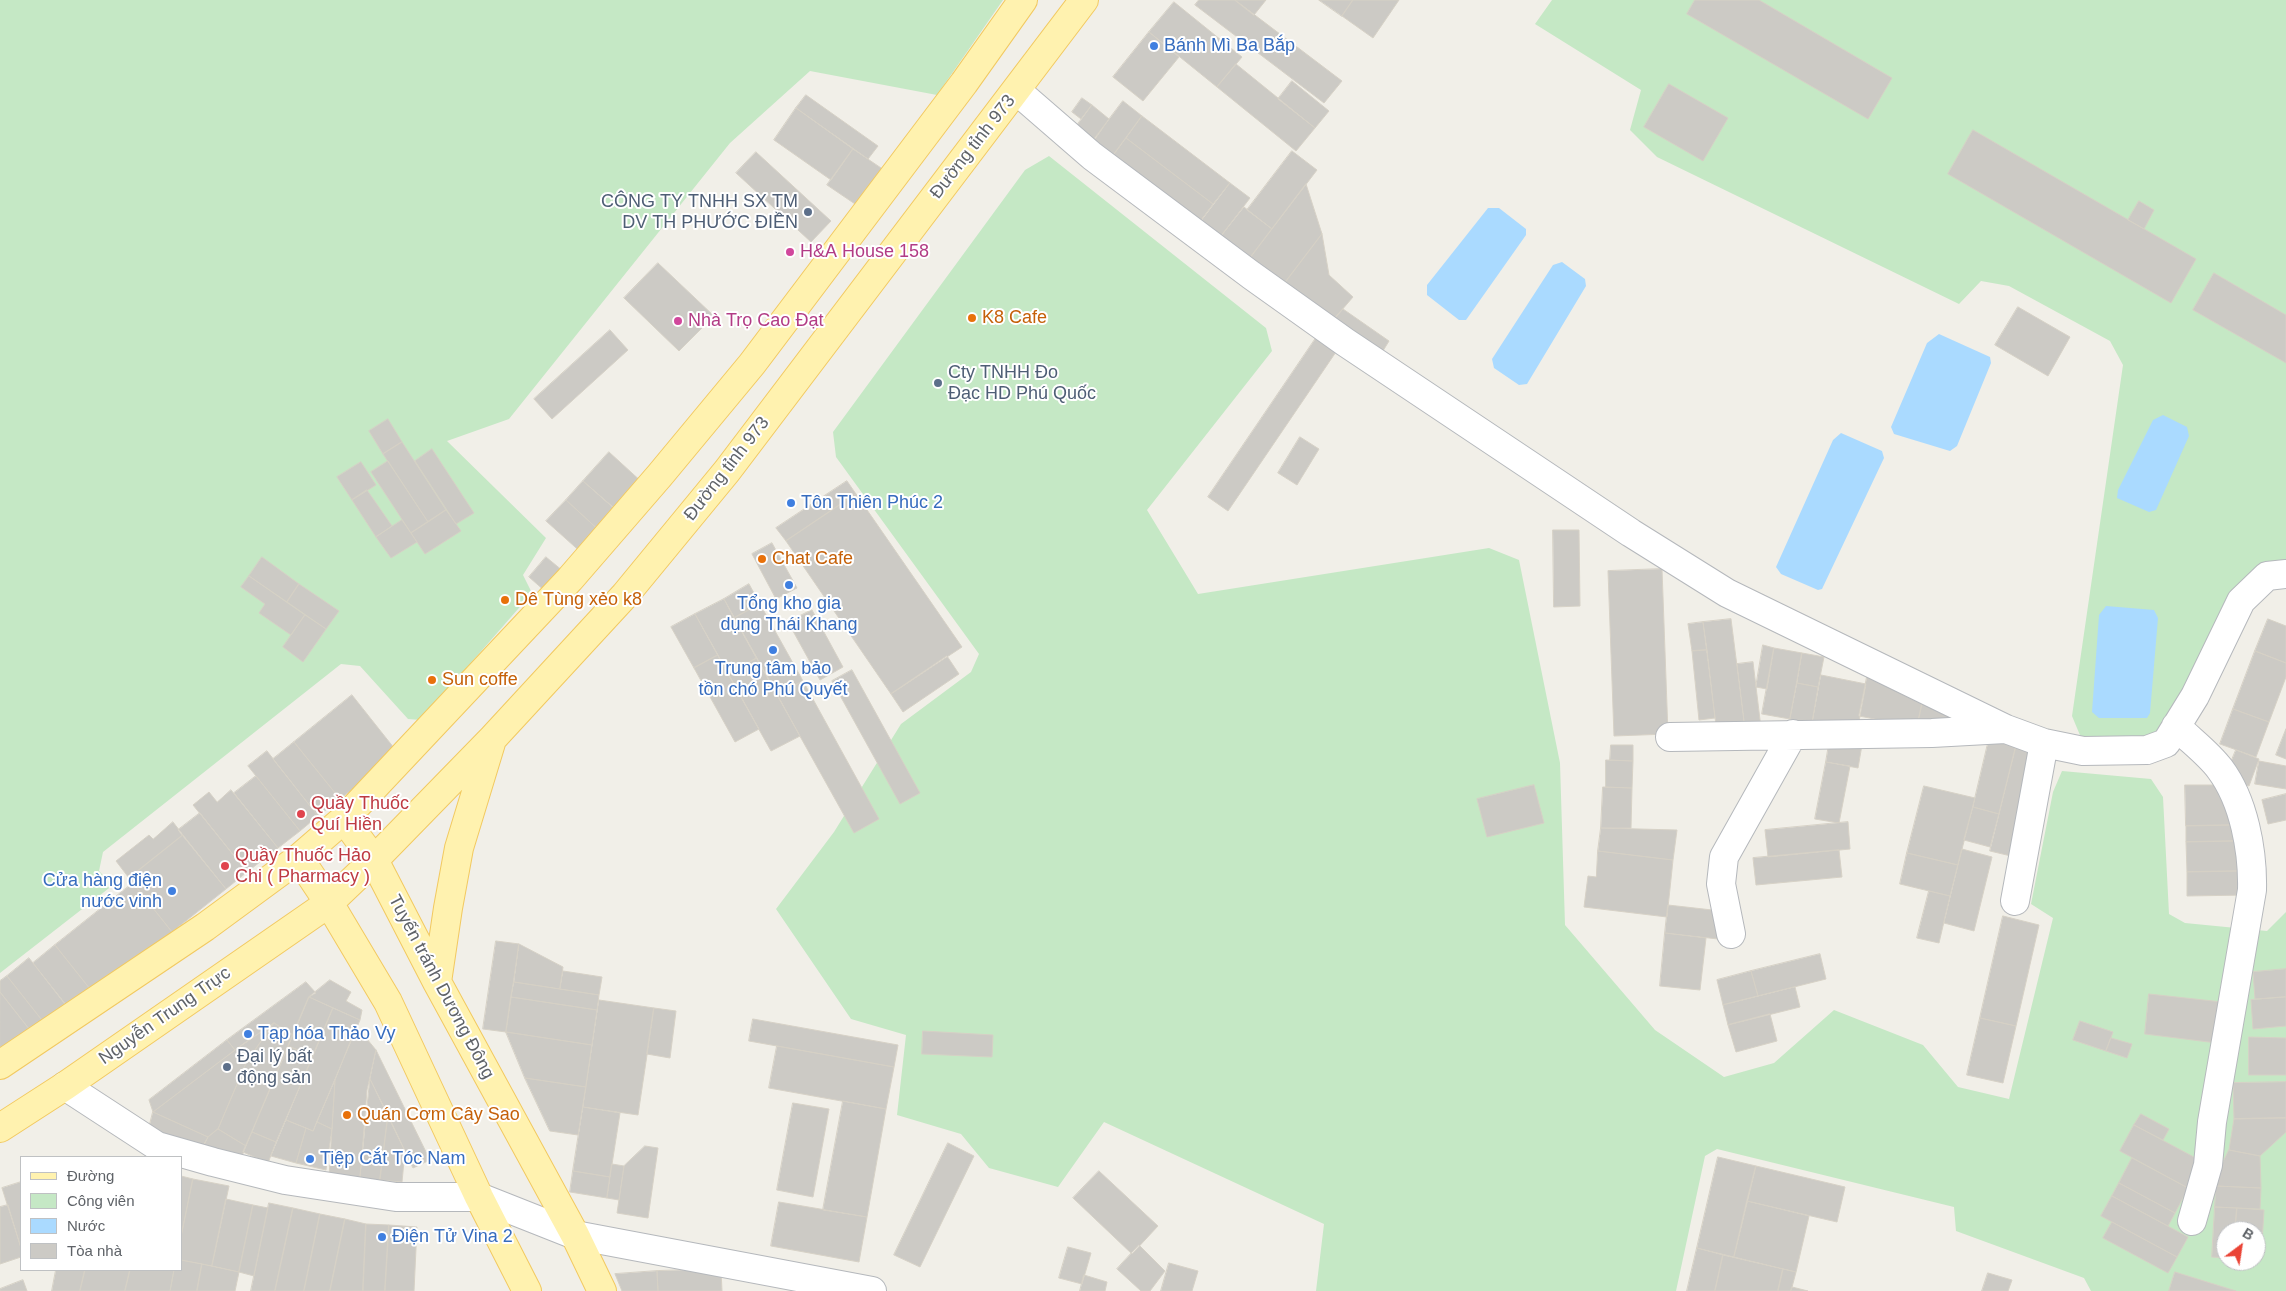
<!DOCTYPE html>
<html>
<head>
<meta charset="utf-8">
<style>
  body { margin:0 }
  #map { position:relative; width:2286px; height:1291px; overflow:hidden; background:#f1efe8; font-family:Helvetica,sans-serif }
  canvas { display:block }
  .legend { position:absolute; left:20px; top:1156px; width:162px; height:115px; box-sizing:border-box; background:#fff; border:1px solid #bfc1c3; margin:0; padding:6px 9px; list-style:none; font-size:15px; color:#5f6368 }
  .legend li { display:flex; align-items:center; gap:10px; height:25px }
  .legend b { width:25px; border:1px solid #bfc1c3 }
  .north { position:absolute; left:2216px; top:1221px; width:50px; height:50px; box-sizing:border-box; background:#fff; border:1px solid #bfc1c3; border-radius:50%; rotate:31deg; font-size:14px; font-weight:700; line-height:20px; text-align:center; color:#5f6368 }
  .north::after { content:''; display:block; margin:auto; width:18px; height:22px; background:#ea4335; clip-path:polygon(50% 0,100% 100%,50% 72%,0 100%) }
</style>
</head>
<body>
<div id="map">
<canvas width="2286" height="1291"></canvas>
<ul class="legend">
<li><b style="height:6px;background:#fff2af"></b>Đường</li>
<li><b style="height:14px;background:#c5e8c5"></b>Công viên</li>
<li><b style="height:14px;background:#aadaff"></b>Nước</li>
<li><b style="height:14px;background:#cccac5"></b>Tòa nhà</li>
</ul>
<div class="north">B</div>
</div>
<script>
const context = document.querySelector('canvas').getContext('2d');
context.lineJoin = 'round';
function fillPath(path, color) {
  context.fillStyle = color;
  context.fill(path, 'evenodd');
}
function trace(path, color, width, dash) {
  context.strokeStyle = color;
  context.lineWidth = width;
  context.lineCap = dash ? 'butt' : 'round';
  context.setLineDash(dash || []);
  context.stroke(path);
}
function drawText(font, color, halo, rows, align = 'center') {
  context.font = font + ' Helvetica,sans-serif';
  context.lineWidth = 4;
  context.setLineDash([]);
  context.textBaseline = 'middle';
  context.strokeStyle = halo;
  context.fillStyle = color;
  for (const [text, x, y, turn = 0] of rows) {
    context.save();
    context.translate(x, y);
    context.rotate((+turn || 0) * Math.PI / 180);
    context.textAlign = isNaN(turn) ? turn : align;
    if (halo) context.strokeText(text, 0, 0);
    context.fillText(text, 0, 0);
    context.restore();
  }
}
fillPath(new Path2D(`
  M0 0H1003L937 95 810 71 730 143 509 419 447 441 546 538 523 575 532 593 421 720 408 719 360 666 341 664 103 852 99 871 113 885 0 973Z
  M1552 0H2286V564L2281 563 2163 732 2139 742 2082 740 2072 716 2123 365 2110 341 2009 286 1981 281 1959 304 1657 157 1630 130 1641 90 1535 24Z
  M1049 156 1266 328 1272 351 1147 510 1198 594 1489 548 1519 560 1560 763 1565 925 1655 1030 1724 1077 1774 1063 1834 1010 1923 1045 1958 1087 2009 1099 2053 918 2031 904 2053 792 2062 771 2151 779 2163 797 2169 914 2185 923 2267 931 2286 912V1291H2091L2084 1278 1956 1231 1954 1207 1717 1149 1705 1156 1676 1291H1316L1324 1224 1104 1122 1058 1187 989 1168 961 1134 897 1115 906 1035 851 1019 776 909 834 832 901 724 971 672 979 654 836 457 833 432 1025 170ZM2226 1231H2256V1261H2226Z`), '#c5e8c5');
fillPath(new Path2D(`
  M1488 208H1499L1526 229V235L1466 320H1459L1427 295V285Z
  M1562 262 1585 279 1586 286 1527 384 1519 385 1494 368 1492 359 1553 265Z
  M1939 334 1990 357 1991 363 1957 446 1950 451 1894 434 1891 427 1927 343Z
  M2163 415 2187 427 2189 436 2156 510 2149 512 2117 498 2118 490 2153 420Z
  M1841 433 1882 451 1884 458 1822 589 1818 590 1781 574 1776 567 1833 440Z
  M2106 606 2154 610 2158 618 2150 713 2147 718H2099L2092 712 2099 615Z`), '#aadaff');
const building = new Path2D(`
  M1199 0H1235L1342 81 1324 103 1195 5Z
  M1235 0H1266L1254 15Z
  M1319 0H1353L1342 16Z
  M1353 0H1399L1373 38 1342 16Z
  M1695 0H1759L1892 78 1868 119 1687 14Z
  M1174 2 1242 57 1217 87 1149 32Z
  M1149 32 1179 57 1143 101 1113 77Z
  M1236 64 1315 128 1296 151 1217 87Z
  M1292 81 1329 111 1315 128 1278 99Z
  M1669 84 1728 118 1703 161 1644 127Z
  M806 95 878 146 868 159 796 108Z
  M1082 98 1092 105 1081 119 1072 112Z
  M1123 101 1142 116 1109 161 1089 146Z
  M1092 105 1109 119 1093 142 1075 128Z
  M796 108 853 149 831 180 774 140Z
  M1142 116 1230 183 1213 204 1126 138Z
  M1973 130 2196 259 2171 303 1948 174Z
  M1126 138 1213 204 1196 227 1109 161Z
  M853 149 884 170 858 206 827 185Z
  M1292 151 1317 170 1272 229 1247 210Z
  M756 152 831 221 811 242 736 173Z
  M1230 183 1250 198 1218 240 1198 225Z
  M1306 184 1322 234 1284 284 1250 258Z
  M2139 201 2154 210 2144 229 2128 220Z
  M1244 207 1272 229 1247 262 1218 240Z
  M1322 234 1329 275 1353 297 1329 325 1284 284Z
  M658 263 714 316 679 351 624 298Z
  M2214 273 2286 315V363L2193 310Z
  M2018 307 2070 337 2048 376 1995 345Z
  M1343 309 1389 341 1378 359 1329 325Z
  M610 330 628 350 552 419 534 399Z
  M1318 335 1338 349 1228 511 1208 497Z
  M388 419 402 442 383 454 369 431Z
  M1300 437 1319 449 1297 485 1278 473Z
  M402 442 446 510 428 522 383 454Z
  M432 449 474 513 456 524 415 461Z
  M609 452 644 484 618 512 583 481Z
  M388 461 428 522 411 533 371 472Z
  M361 462 376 485 352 500 337 477Z
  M583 481 621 514 603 534 566 500Z
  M847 481 856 494 786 541 776 528Z
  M367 490 392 526 376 537 352 500Z
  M856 494 962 647 891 694 786 541Z
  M566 500 603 534 584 555 546 521Z
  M446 510 461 531 425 554 411 533Z
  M402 520 417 542 391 558 376 537Z
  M1553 530H1579L1580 606 1554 607Z
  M772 543 797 588 776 599 752 554Z
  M262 557 299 584 287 602 249 576Z
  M546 557 563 571 546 592 529 577Z
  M1662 569 1668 734 1614 736 1608 571Z
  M249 576 305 615 291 635 259 613 265 604 241 587Z
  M299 584 339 611 326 629 287 602Z
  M749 584 760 604 734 618 724 599Z
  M724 599 757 658 728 674 695 614Z
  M760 604 803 681 777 695 734 618Z
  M812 610 843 667 820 680 788 622Z
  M695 614 718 655 694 668 671 627Z
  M305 615 326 629 303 662 283 647Z
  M1731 619 1745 729 1717 733 1703 622Z
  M2268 619 2286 626V663L2255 651Z
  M1703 622 1707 650 1692 651 1688 624Z
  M1763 645 1774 648 1767 689 1756 687Z
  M1774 648 1802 653 1790 719 1762 714Z
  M1707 650 1715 718 1699 720 1692 651Z
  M2255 651 2286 663V677L2269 722 2233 709Z
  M1802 653 1824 657 1818 687 1797 683Z
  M718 655 759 729 735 742 694 668Z
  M947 656 959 674 903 712 891 694Z
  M757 658 800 736 771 751 728 674Z
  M1753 662 1761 728 1745 729 1737 664Z
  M852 670 920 793 900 804 832 681Z
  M1821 675 1866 684 1857 732 1812 724Z
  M1867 677 1922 704 1917 727 1859 716Z
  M803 681 879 819 854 833 777 695Z
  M1797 683 1818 687 1812 724 1790 719Z
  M352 695 398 753 340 799 294 742Z
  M1922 704 1950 717 1946 729 1917 727Z
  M2233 709 2269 722 2256 757 2220 744Z
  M2286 729V759L2276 755Z
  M1830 738 1862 745 1858 768 1826 762Z
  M1989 739 2016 746 1999 814 1973 807Z
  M294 742 340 799 318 816 273 759Z
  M1611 745H1633V761L1610 760Z
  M2016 746 2037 752 2011 856 1990 851Z
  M2236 750 2259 759 2249 786 2225 777Z
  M267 751 318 816 300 831 248 766Z
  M1606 760 1633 761 1632 788 1606 787Z
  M2259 761 2286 766V789L2255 784Z
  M1826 762 1850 766 1839 823 1815 819Z
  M256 776 300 831 278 848 234 793Z
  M1534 785 1544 823 1487 837 1477 799Z
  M2185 785H2224L2240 825 2186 826Z
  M1924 786 1975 798 1958 865 1907 853Z
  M1603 787 1632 788 1631 828H1601Z
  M231 790 278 848 247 872 193 805 209 792 217 802Z
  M2286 794V820L2268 824 2262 800Z
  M1973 807 1999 814 1990 847 1964 840Z
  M200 813 247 872 226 889 178 830Z
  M173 822 183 835 129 878 116 861 149 835 153 839Z
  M1848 822 1850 849 1768 857 1765 830Z
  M2240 825 2241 841 2186 842V826Z
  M1601 828 1677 830 1673 860 1598 851Z
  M183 835 226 889 172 932 129 878Z
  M2241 841 2247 871 2187 872 2186 842Z
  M1962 849 1992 857 1974 931 1944 923Z
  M1839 850 1842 877 1756 885 1753 858Z
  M1598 851 1673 860 1667 917 1584 907 1588 876 1596 877Z
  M1907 853 1958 865 1950 896 1900 884Z
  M2247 871V895L2187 896V872Z
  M133 883 172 932 94 994 55 945Z
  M1929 891 1950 896 1939 943 1917 938Z
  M1668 905 1721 911 1718 939 1665 933Z
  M2003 916 2039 925 2016 1026 1980 1018Z
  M1665 933 1706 938 1700 990 1660 986Z
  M496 941 519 944 506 1032 483 1029Z
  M519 944 563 967 560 989 514 982Z
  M55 945 94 994 71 1012 33 963Z
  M1820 954 1826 979 1758 996 1751 971Z
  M29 958 67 1006 45 1024 7 976Z
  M2286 969V997L2255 999 2253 972Z
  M563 971 602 977 599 995 560 989Z
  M1751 971 1758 996 1723 1005 1717 980Z
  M7 976 45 1024 33 1034 0 992V981Z
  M330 980 351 992 346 1001 362 1010 360 1020 309 997Z
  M306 982 316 993 309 997 293 1035 274 1023 235 1050 227 1040Z
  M514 982 599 995 597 1010 511 997Z
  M1795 987 1800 1007 1728 1025 1723 1005Z
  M0 992 33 1034 0 1050Z
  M2149 994 2222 1002 2217 1043 2145 1034Z
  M309 997 333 1008 313 1056 288 1046Z
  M511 997 597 1010 592 1045 506 1032Z
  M2286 997V1026L2253 1029 2251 1000Z
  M599 1000 654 1008 638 1115 583 1107Z
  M333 1008 360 1020 313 1131 286 1120Z
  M654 1008 676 1011 670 1058 647 1054Z
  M1770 1014 1777 1041 1736 1052 1728 1025Z
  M1980 1018 2016 1026 2003 1083 1967 1075Z
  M753 1019 898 1045 894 1067 749 1041Z
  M2080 1021 2113 1032 2106 1051 2073 1040Z
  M274 1023 246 1063 218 1129 208 1137 153 1112 243 1044Z
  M274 1023 293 1035 246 1146 218 1129 246 1063Z
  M923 1031 993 1035 992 1057 922 1054Z
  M506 1032 592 1045 586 1087 525 1078Z
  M354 1033H362L376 1050 367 1090 360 1179 329 1177 335 1080Z
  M2249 1037 2286 1038V1075H2249Z
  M2111 1038 2132 1044 2127 1058 2106 1051Z
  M227 1040 235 1050 153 1112 149 1100Z
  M288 1046 313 1056 276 1142 252 1132Z
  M777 1046 894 1067 886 1109 769 1088Z
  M376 1050 430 1160 413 1168 370 1079Z
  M525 1078 586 1087 578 1135 550 1131Z
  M370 1079 388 1115 380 1180 360 1179Z
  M335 1080 332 1129 317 1122Z
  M2286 1082V1118L2234 1119 2233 1083Z
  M843 1101 886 1109 867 1217 823 1210Z
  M793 1103 829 1109 813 1197 777 1190Z
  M583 1107 620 1113 610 1177 573 1171Z
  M153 1112 208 1137 200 1151 149 1128Z
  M2141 1114 2169 1129 2163 1140 2134 1125Z
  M388 1115 405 1151 402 1182 380 1180Z
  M2286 1118V1132L2260 1156 2229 1150 2234 1119Z
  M286 1120 306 1128 296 1163 271 1156Z
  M317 1122 332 1129 326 1170 296 1163 306 1128 313 1131Z
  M2134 1125 2205 1163 2188 1188 2120 1151Z
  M218 1129 246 1146 242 1156 203 1147 208 1137Z
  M252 1132 276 1142 268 1163 243 1152Z
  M948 1143 974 1156 920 1267 894 1255Z
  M645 1146 658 1148 648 1218 617 1213 624 1166Z
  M2229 1150 2260 1156 2261 1188 2216 1186 2222 1164Z
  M1718 1157 1756 1166 1734 1257 1697 1248Z
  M2132 1158 2188 1188 2175 1213 2119 1183Z
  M612 1164 624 1166 619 1200 607 1198Z
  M1756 1166 1845 1187 1837 1222 1747 1201Z
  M573 1171 610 1177 607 1198 570 1192Z
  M1099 1171 1158 1226 1132 1254 1073 1198Z
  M181 1176 193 1179 181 1237Z
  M193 1179 229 1186 212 1266 181 1260V1237Z
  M21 1182V1248L2 1188Z
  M2119 1183 2175 1213 2168 1226 2112 1196Z
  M2216 1186 2261 1188 2260 1209 2215 1207Z
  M2112 1196 2188 1237 2177 1257 2101 1216Z
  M226 1199 253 1205 239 1272 212 1266Z
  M1747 1201 1809 1216 1796 1272 1734 1257Z
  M779 1202 867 1217 859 1262 771 1246Z
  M269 1203 293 1208 275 1291H251Z
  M8 1205 21 1248V1257L0 1264V1207Z
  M253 1205 268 1208 254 1276 239 1272Z
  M2215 1207 2237 1208 2235 1231H2226V1258L2212 1257Z
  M293 1208 320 1214 304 1291H275Z
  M2237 1208 2264 1210 2261 1260H2256V1231H2235Z
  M320 1214 345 1219 330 1291H304Z
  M345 1219 366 1224 363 1291H330Z
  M2112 1222 2177 1257 2168 1273 2103 1238Z
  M366 1224 389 1225 385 1291H363Z
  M389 1225 417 1227 414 1291H385Z
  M1139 1245 1165 1271 1150 1291H1141L1117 1269Z
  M1068 1247 1091 1253 1082 1284 1059 1278Z
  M1697 1248 1723 1255 1715 1291H1687Z
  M1723 1255 1783 1269 1778 1291H1715Z
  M181 1260 202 1264 197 1291H170L174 1270H181Z
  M1169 1263 1198 1271 1192 1291H1161Z
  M202 1264 239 1272 235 1291H197Z
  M721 1269 722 1291H658L657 1271Z
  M1783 1269 1796 1272 1791 1291H1778Z
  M56 1270H85L80 1291H52Z
  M85 1270H130L125 1291H80Z
  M130 1270H174L170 1291H125Z
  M657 1271 658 1291H622L615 1274Z
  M2175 1272 2236 1291H2169Z
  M1988 1273 2012 1280 2008 1291H1982Z
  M1084 1275 1107 1282 1105 1291H1080Z
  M23 1280 27 1291H0V1289Z
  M1792 1287 1808 1291H1791Z`);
fillPath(building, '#cccac5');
trace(building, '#d6d1c6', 1);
const minor = new Path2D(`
  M1017 91 1092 156 1251 275 1345 342 1631 533 1727 593 2006 729 2044 743 2083 751 2147 750 2166 743 2195 696 2241 601 2267 576 2286 574
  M2176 726C2190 740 2208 753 2220 769 2244 801 2253 851 2252 890L2212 1122 2208 1165 2192 1221
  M1670 737 1932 733 2005 729
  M2015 901 2044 743
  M1731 934 1721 884 1724 857 1793 734
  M65 1086 157 1146 213 1162 285 1180 396 1197H479L575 1235 872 1291`);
const major = new Path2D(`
  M344 819 374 860 437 982 575 1235 602 1291
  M299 858 329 903 388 1002 479 1197 527 1291
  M437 982 448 908 459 848 491 743
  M0 1065 205 927 299 858 344 819 570 579 660 475 752 364 964 83 1023 0
  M0 1128 65 1086 329 903 374 860 493 738 625 595 727 471 1084 0`);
trace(minor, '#b5b8bc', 30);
trace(major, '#f2c960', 30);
trace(minor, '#fff', 28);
trace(major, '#fff2af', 28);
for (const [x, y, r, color] of [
  [1154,46,5,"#3f7fe0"],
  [808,212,5,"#5c6f8a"],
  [790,252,5,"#d1479c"],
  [972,318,5,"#e8710a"],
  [678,321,5,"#d1479c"],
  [938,383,5,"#5c6f8a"],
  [791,503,5,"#3f7fe0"],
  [762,559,5,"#e8710a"],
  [789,585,5,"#3f7fe0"],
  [505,600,5,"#e8710a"],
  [773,650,5,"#3f7fe0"],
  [432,680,5,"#e8710a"],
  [301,814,5,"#e0444e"],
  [225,866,5,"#e0444e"],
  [172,891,5,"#3f7fe0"],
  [248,1034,5,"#3f7fe0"],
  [227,1067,5,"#5c6f8a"],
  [347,1115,5,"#e8710a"],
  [310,1159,5,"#3f7fe0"],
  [382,1237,5,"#3f7fe0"]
]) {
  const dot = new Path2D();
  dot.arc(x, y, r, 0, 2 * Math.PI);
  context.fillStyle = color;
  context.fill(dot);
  trace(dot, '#fff', 2);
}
drawText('18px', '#366cbe', '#fff', [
  ["Bánh Mì Ba Bắp",1164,46],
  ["Tôn Thiên Phúc 2",801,503],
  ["Tổng kho gia",789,604,"center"],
  ["dụng Thái Khang",789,625,"center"],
  ["Trung tâm bảo",773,669,"center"],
  ["tồn chó Phú Quyết",773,690,"center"],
  ["Cửa hàng điện",162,881,"right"],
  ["nước vinh",162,902,"right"],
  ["Tạp hóa Thảo Vy",258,1034],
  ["Tiệp Cắt Tóc Nam",320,1159],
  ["Điện Tử Vina 2",392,1237]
], 'left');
drawText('18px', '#5f6368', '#fff', [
  ["Đường tỉnh 973",973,147,-52],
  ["Đường tỉnh 973",727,469,-52],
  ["Tuyến tránh Dương Đông",441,987,62],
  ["Nguyễn Trung Trực",165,1016,-35]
]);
drawText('18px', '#4e5e75', '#fff', [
  ["CÔNG TY TNHH SX TM",798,202,"right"],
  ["DV TH PHƯỚC ĐIỀN",798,223,"right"],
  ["Cty TNHH Đo",948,373],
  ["Đạc HD Phú Quốc",948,394],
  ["Đại lý bất",237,1057],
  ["động sản",237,1078]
], 'left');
drawText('18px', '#b23c85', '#fff', [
  ["H&A House 158",800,252],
  ["Nhà Trọ Cao Đạt",688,321]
], 'left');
drawText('18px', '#c56008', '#fff', [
  ["K8 Cafe",982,318],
  ["Chat Cafe",772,559],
  ["Dê Tùng xẻo k8",515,600],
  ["Sun coffe",442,680],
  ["Quán Cơm Cây Sao",357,1115]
], 'left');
drawText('18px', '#be3a42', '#fff', [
  ["Quầy Thuốc",311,804],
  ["Quí Hiền",311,825],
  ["Quầy Thuốc Hảo",235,856],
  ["Chi ( Pharmacy )",235,877]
], 'left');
</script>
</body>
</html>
